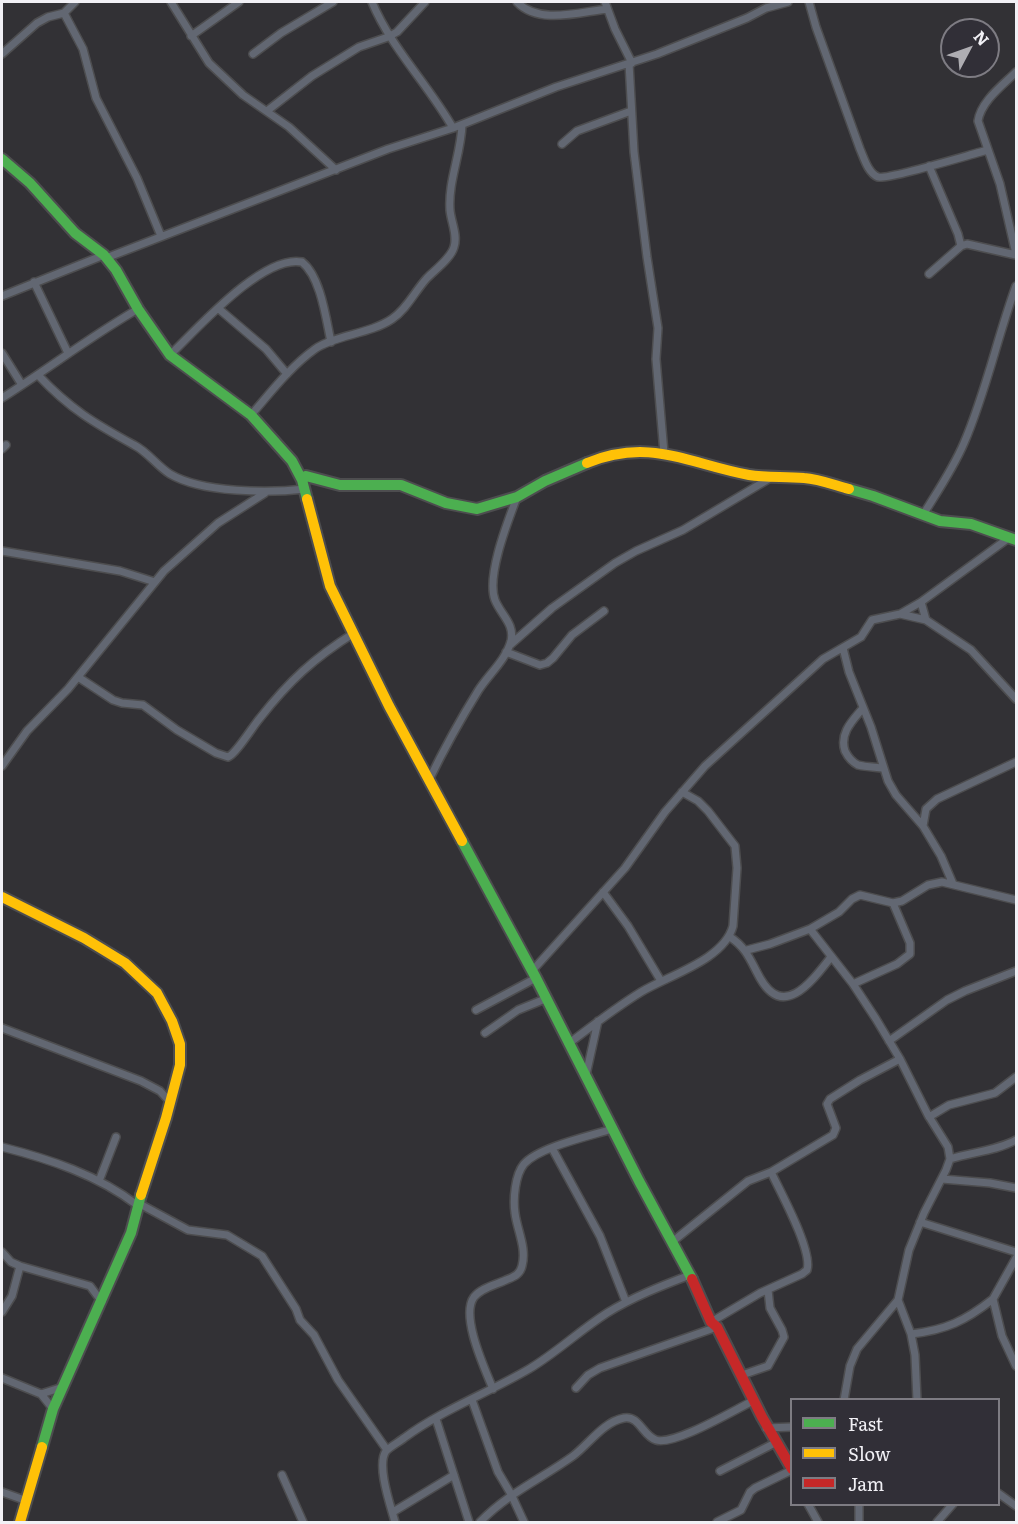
<!DOCTYPE html>
<html>
<head>
<meta charset="utf-8">
<style>
  body { margin:0 }
  #map { position:relative; width:1018px; height:1524px; overflow:hidden; background:#323135; font-family:Literata,serif }
  canvas { display:block }
  .frame { position:absolute; inset:0; border:3px solid #f1f0f5; pointer-events:none }
  .legend { position:absolute; left:790px; top:1398px; width:210px; height:108px; box-sizing:border-box; background:#312f37; border:2px solid #7e7c83; margin:0; padding:8px 10px; list-style:none; font-size:18px; color:#f1f0f5 }
  .legend li { display:flex; align-items:center; gap:12px; height:30px }
  .legend b { width:30px; border:2px solid #7e7c83 }
  .north { position:absolute; left:940px; top:18px; width:60px; height:60px; box-sizing:border-box; background:#312f37; border:2px solid #7e7c83; border-radius:50%; rotate:49deg; font-size:16px; font-weight:700; line-height:24px; text-align:center; color:#f1f0f5 }
  .north::after { content:''; display:block; margin:auto; width:21px; height:27px; background:#aeadb2; clip-path:polygon(50% 0,100% 100%,50% 72%,0 100%) }
</style>
</head>
<body>
<div id="map">
<canvas width="1018" height="1524"></canvas>
<div class="frame"></div>
<ul class="legend">
<li><b style="height:8px;background:#4caf50"></b>Fast</li>
<li><b style="height:8px;background:#ffc107"></b>Slow</li>
<li><b style="height:8px;background:#c62828"></b>Jam</li>
</ul>
<div class="north">N</div>
</div>
<script>
const context = document.querySelector('canvas').getContext('2d');
context.lineJoin = 'round';
function trace(path, color, width, dash) {
  context.strokeStyle = color;
  context.lineWidth = width;
  context.lineCap = dash ? 'butt' : 'round';
  context.setLineDash(dash || []);
  context.stroke(path);
}
const street = new Path2D(`
  M171 2 209 63 243 95 289 127 336 170
  M372 2C391 48 428 84 453 128
  M517 2C539 25 579 12 607 9
  M605 2 615 29 632 63
  M809 2 816 27 860 149C864 158 868 173 878 177 887 180 972 154 988 150
  M64 13 83 49 96 98 137 178 161 236
  M191 36 239 2
  M2 54 37 23 48 17 64 13 75 2
  M253 54 281 33 333 2
  M629 63 634 152 647 257 658 328 656 359 664 453
  M1016 72C1003 85 981 101 978 121L1000 184 1016 254
  M267 111 312 76 359 47 388 37 397 32 425 2
  M562 144 577 131 631 111
  M929 166 958 234 961 246
  M106 258 388 149 453 128 556 87 657 54 747 18 766 8 788 2
  M929 274 961 246 967 244 1016 255
  M34 282 68 353
  M2 296 104 255
  M219 309 266 349 287 374
  M2 353 22 385
  M170 355C197 329 263 254 302 262 321 277 326 319 331 342
  M38 375C70 409 94 423 134 445 148 452 157 466 170 474 202 493 269 493 305 489
  M2 398C48 369 91 336 138 309
  M251 415C271 392 290 367 315 349 335 335 370 334 392 319 407 309 415 291 427 278 436 269 451 258 454 247 458 235 451 222 450 210 448 181 461 154 462 125
  M2 449 6 445
  M923 515C937 492 953 469 964 443 986 392 997 338 1016 286
  M2 551 120 571 155 582
  M921 602 926 620 971 650 1016 699
  M900 614 926 620
  M510 645 552 608 615 563 636 551 683 530 772 477
  M843 648 849 672 871 727 888 781 896 795 923 826 941 856 953 884
  M506 652 540 665 547 663 553 658 572 635 604 611
  M78 677 113 700 122 703 143 705 177 730 216 753 228 757C236 754 253 726 260 718 289 681 314 658 354 633
  M863 708C853 720 839 733 845 751 848 757 852 762 858 765 866 767 875 767 883 768
  M2 766 27 731 68 689 164 571 218 523 265 493
  M429 780C444 749 460 720 478 691 488 675 506 660 511 641 515 624 501 615 495 600 486 576 508 521 517 497
  M923 826 926 809 937 799 1016 762
  M603 892 628 926 661 981
  M810 929 853 984 876 1019 900 1059 928 1115 948 1147 950 1159 946 1170 924 1213 909 1250 898 1300 911 1334 915 1355 917 1400
  M730 937C747 948 751 962 760 978 784 1020 812 981 831 957
  M747 950 770 944 810 929 839 912 852 899 860 895 893 903 902 901 928 885 942 882 1016 900
  M532 971 625 868 665 812 705 766 823 659 861 637 872 620 900 614 921 602 1010 537
  M853 984 897 964 910 954V943L893 903
  M476 1010 536 978
  M2 1028 141 1081 160 1091 170 1102
  M485 1033 518 1010 545 999
  M889 1041 947 1000 965 991 1016 971
  M568 1044C592 1026 615 1008 641 992 669 975 724 960 733 926L737 868 735 846 708 811 698 801 682 792
  M586 1075 598 1021
  M929 1117 949 1105 995 1093 1016 1077
  M2 1147C49 1159 98 1175 137 1205
  M552 1148 600 1236 626 1302
  M950 1159C972 1152 996 1151 1016 1140
  M942 1179 990 1183 1016 1188
  M99 1181 116 1137
  M138 1203 188 1230 227 1235 262 1256 296 1309 300 1320 314 1335 338 1380 387 1450
  M920 1222 1016 1252
  M672 1242 748 1181 771 1172 833 1135 836 1128 827 1104 830 1099 860 1080 900 1059
  M2 1252 11 1262 20 1266 90 1286 102 1302
  M1016 1258 993 1299 1002 1336 1016 1366
  M2 1312 12 1296 20 1266
  M711 1322 760 1293 802 1274 807 1270C813 1251 780 1191 771 1172
  M911 1334C946 1330 965 1321 993 1299
  M742 1375 768 1366 784 1337 782 1330 770 1308 768 1290
  M2 1378 41 1394 63 1387
  M576 1388 588 1375 600 1368 717 1327
  M493 1389C485 1369 460 1316 474 1297 481 1288 495 1285 506 1280 513 1277 520 1275 522 1266 527 1248 517 1230 515 1213 513 1199 515 1175 524 1164 539 1147 590 1136 612 1129
  M41 1394 53 1409
  M472 1400 498 1472 511 1494 524 1522
  M844 1400 850 1366 857 1349 898 1300
  M436 1419 469 1522
  M766 1428 792 1427
  M720 1471 775 1443
  M282 1475 303 1522
  M2 1492 27 1501
  M998 1493 1016 1506
  M808 1504 818 1522
  M393 1512 454 1475
  M395 1522C391 1507 376 1465 386 1451 391 1446 399 1442 404 1438 442 1410 488 1393 529 1369 556 1353 579 1331 607 1313 633 1297 661 1286 690 1275
  M480 1522C508 1493 541 1479 573 1456 589 1444 603 1422 624 1418 639 1415 643 1436 656 1440 674 1446 734 1410 753 1401
  M717 1522 741 1510 750 1492 755 1488 792 1470
  M859 1522V1504
  M937 1522 953 1504`);
const fast = new Path2D(`
  M2 159 30 183 75 233 104 255 116 270 138 309 170 355 251 415 292 461 302 480 307 499
  M302 480 306 476 340 485H401L446 503 477 509 517 497 545 481 587 463
  M849 489 873 496 940 521 971 524 1016 540
  M462 841 536 978 639 1181 692 1279
  M42 1447 53 1409 131 1233 141 1195`);
const slow = new Path2D(`
  M587 463C650 437 689 464 749 475 767 478 786 476 804 478 819 479 834 485 849 489
  M307 499 330 586 389 706 462 841
  M2 897 84 938 125 963 157 993 172 1021 180 1044V1065L166 1118 141 1195
  M20 1522 42 1447`);
const jam = new Path2D(`
  M692 1279 711 1322 717 1327 762 1417 792 1469`);
trace(street, '#4d4d4f', 10);
trace(fast, '#4d4d4f', 14);
trace(slow, '#4d4d4f', 14);
trace(jam, '#4d4d4f', 14);
trace(street, '#626772', 7);
trace(fast, '#4caf50', 10);
trace(slow, '#ffc107', 10);
trace(jam, '#c62828', 10);
</script>
</body>
</html>
